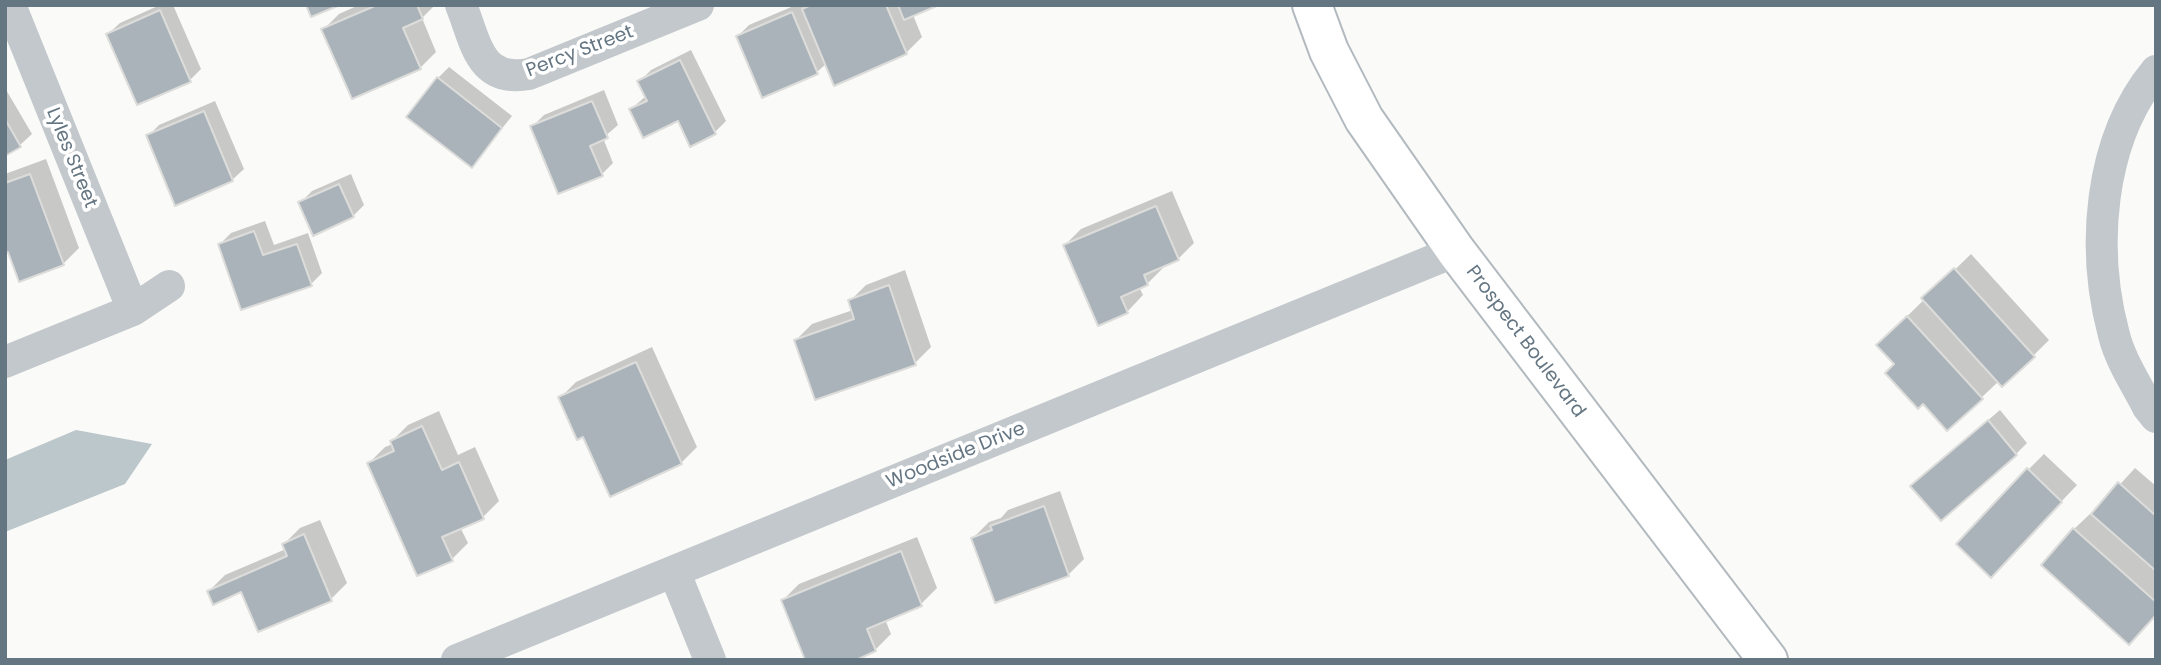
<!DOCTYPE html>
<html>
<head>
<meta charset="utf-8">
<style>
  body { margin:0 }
  #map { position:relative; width:2161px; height:665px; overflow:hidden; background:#fafaf8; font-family:Poppins,sans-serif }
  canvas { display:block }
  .frame { position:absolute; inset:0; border:7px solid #657683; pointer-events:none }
</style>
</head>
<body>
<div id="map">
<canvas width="2161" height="665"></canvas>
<div class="frame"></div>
</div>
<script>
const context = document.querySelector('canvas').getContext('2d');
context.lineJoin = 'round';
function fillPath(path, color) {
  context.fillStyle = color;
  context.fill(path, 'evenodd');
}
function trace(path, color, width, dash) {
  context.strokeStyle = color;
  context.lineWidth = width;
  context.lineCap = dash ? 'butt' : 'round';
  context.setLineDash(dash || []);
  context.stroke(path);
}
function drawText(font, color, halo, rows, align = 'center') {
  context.font = font + ' Poppins,sans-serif';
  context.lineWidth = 7;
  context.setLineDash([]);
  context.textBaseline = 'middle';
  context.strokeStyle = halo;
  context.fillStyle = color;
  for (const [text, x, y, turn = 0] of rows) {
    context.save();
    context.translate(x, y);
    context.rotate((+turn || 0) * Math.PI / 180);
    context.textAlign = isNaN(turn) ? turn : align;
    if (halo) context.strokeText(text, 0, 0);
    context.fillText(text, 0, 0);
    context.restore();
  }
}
fillPath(new Path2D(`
  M76 430 152 444 125 484 5 532V460Z`), '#bbc7cb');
fillPath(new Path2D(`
  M160 5H173L201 69 190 80 108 34 120 23Z
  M359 5H435L422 18 436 52 420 68 323 30 339 14Z
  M796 5H805L806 7 808 5H935L913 15 922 37 906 53 827 63 817 72 763 96 738 36 749 25Z
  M691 50 726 121 715 132 678 118 631 109 646 96 640 81 651 70Z
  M449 67 512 116 472 166 438 78Z
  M5 88 32 134 20 145 5 154Z
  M604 90 618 125 603 138 613 163 602 174 532 127 544 115Z
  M215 101 244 169 232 180 148 136 159 125Z
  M46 159 79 248 63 264 9 249 5 251V174Z
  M351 174 364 205 353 216 300 203 312 191Z
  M1172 191 1194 243 1178 259 1162 265 1163 268 1147 284 1139 287 1143 295 1127 312 1065 245 1081 229Z
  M265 221 274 245 308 233 322 273 311 284 220 244 231 233Z
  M1971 254 2049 340 2033 356 1999 381 1981 398 1923 402 1896 364 1894 329Z
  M905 270 931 347 915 363 796 340 812 324 853 310 850 301 866 285Z
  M652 347 697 447 681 463 584 434 560 398 576 382Z
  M2000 410 2027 443 2016 454 1924 475Z
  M439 411 458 455 475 447 499 501 483 517 460 527 468 543 452 559 369 463 385 447 393 444 392 441 408 425Z
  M2044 454 2077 485 2007 559 2028 470Z
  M2135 468 2156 486V614L2074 529 2090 514 2092 515Z
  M1060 491 1084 559 1068 575 973 538 989 522 1001 518 1008 510Z
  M320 520 347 583 331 599 242 590 209 591 225 575 286 549 284 544 300 528Z
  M917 537 937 588 921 604 885 619 891 634 875 650 783 600 799 584Z`), '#0003');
const building = new Path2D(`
  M306 5H340L311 17Z
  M377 5H417L423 19 403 28 421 69 352 99 321 29Z
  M811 5H886L907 54 834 86 802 9Z
  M898 5H939L904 20Z
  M160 10 191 82 137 105 106 34Z
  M792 12 818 74 762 98 736 36Z
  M680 60 716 134 690 147 678 121 643 138 629 109 647 101 637 81Z
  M437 77 502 128 472 168 406 117Z
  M592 101 608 138 590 146 603 176 558 194 530 126Z
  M204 111 233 181 175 206 146 135Z
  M5 119 21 147 5 156Z
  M30 174 64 265 19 282 8 252 5 253V183Z
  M339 184 354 217 313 236 298 202Z
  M1156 206 1179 260 1144 275 1148 285 1121 297 1128 313 1098 326 1063 245Z
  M254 231 263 255 297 244 312 286 241 310 218 244Z
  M1954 268 2035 357 2002 387 1921 298Z
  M889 285 916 365 815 400 794 340 854 319 848 300Z
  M1907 316 1983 399 1947 431 1923 404 1918 409 1885 373 1894 364 1876 345Z
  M636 362 682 464 610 497 583 437 577 440 558 397Z
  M1988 420 2017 455 1941 521 1910 486Z
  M422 426 442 470 459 462 484 519 442 537 453 561 417 576 367 463 394 451 390 441Z
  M2027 468 2062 502 1991 578 1956 544Z
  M2118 482 2156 516V571L2091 514Z
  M1044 506 1069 576 995 603 971 538 992 530 990 526Z
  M2073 528 2156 602V615L2129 645 2041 565Z
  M304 534 332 601 258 632 241 592 213 605 207 591 287 556 282 544Z
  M901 551 922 606 867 629 876 651 856 660H805L781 600Z`);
fillPath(building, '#aab3b9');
trace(building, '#dcdcda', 2);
const secondary = new Path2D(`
  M1312 5 1329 51 1364 119 1456 251 1768 660`);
trace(secondary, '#b3babf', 42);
trace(new Path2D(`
  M10 5 133 310
  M461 5C476 42 479 83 529 74L698 5
  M2156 71C2098 141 2091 250 2114 335 2120 360 2137 385 2148 407L2156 417
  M5 362 133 310 169 286
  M674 571 710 660
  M457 660 1456 251`), '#c3c8cc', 32);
trace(secondary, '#fff', 38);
drawText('19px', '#657683', '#fff', [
  ["Percy Street",580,52,-21],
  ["Lyles Street",71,158,68],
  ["Prospect Boulevard",1525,342,53],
  ["Woodside Drive",956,456,-22]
]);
</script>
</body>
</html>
